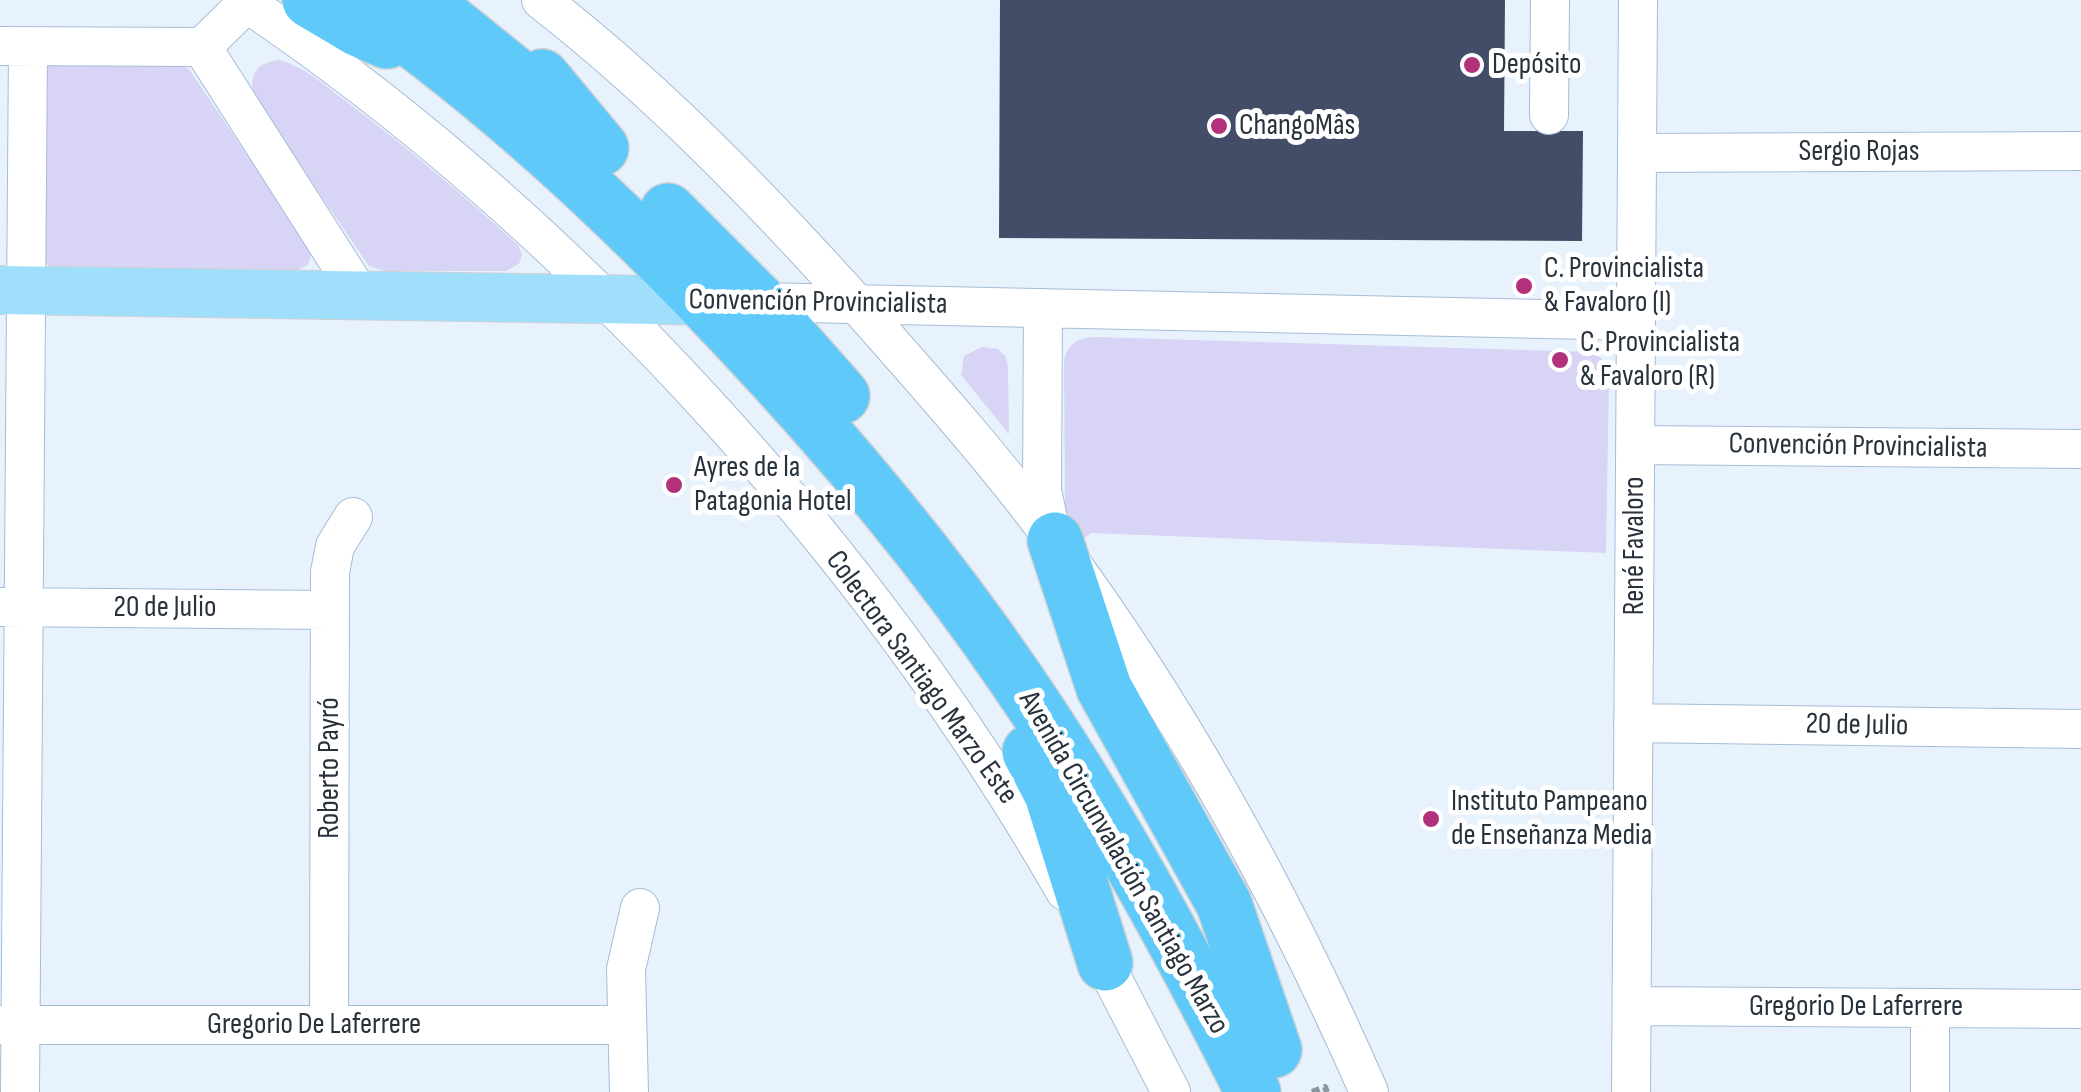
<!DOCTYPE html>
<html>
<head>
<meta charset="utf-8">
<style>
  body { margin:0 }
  canvas { display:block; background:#e8f2fd }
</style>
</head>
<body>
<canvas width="2081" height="1092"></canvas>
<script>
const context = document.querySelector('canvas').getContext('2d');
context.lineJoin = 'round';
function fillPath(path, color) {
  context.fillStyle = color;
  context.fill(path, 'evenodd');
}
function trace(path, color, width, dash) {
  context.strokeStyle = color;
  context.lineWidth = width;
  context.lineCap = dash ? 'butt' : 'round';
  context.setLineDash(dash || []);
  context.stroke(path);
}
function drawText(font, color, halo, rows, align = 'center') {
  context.font = font + ' "Sofia Sans Condensed",sans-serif';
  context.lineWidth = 10;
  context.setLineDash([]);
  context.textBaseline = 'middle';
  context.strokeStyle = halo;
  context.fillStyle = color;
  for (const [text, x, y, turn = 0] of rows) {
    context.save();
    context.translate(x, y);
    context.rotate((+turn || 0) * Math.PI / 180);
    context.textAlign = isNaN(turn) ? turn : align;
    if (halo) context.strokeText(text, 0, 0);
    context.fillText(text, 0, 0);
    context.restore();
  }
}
fillPath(new Path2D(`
  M279 60C306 67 329 89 351 105 409 149 464 196 518 245L522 255 519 264 506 271H384L369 266 256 101C247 79 254 62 279 60Z
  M50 65H180L189 69 308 246 311 256 308 265 295 271 49 267 44 259 46 68Z
  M1095 337 1591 352 1601 358 1609 375 1606 553 1091 533 1077 544 1068 532 1065 512 1064 361C1068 343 1078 338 1095 337Z
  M982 347 998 349 1006 357 1008 367 1009 434 961 375 964 356Z`), '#d8d4f5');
fillPath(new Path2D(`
  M1000 0H1505L1504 131H1583L1582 241 999 238Z`), '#444d68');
const minor = new Path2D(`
  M242 0C567 218 871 552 1065 891
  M541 0C658 91 762 199 861 309 928 385 995 460 1055 541 1181 710 1285 900 1369 1092
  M0 46 202 47 247 3
  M202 47 360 295
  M1549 115 1550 0
  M1637 153 2081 151
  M759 302 1636 321
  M1043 308 1042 490 1050 529
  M1635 445 2081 449
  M0 607 330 610
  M1633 723 2081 729
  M1094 943 1171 1092
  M1632 1006 2081 1009
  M1930 1008V1092
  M0 1025H627
  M329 1025 330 572 335 546 353 517
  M20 1092 28 46
  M629 1092 626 969 640 908
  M1631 1092 1638 0`);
const major = new Path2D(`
  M0 290 725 301`);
const highway = new Path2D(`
  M310 0 359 29 387 41
  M357 0C496 97 619 212 735 335 837 443 933 557 1016 679 1106 810 1182 950 1253 1092
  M422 0 561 112
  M542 77 601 148
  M668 211 759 302 842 396
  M1055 540 1104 688 1224 904 1274 1050
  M1030 752 1052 794 1105 963`);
trace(minor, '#a4bdd7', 40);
trace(major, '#d0d2d4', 50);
trace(highway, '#d0d2d4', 58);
trace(new Path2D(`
  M1312 1092 1325 1087 1327 1092`), '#8b95a0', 6, [8, 5]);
trace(minor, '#fff', 38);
trace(major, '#9fdffb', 48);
trace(highway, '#5fcaf9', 55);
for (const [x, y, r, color] of [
  [1472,65,10,"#b3317a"],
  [1219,126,10,"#b3317a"],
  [1524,286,10,"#b3317a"],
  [1560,360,10,"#b3317a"],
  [674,485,10,"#b3317a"],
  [1431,819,10,"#b3317a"]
]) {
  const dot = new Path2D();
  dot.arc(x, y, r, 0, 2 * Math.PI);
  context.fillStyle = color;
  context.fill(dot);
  trace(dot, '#fff', 4);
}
drawText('30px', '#28323d', '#fff', [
  ["Depósito",1492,65],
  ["ChangoMâs",1239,126],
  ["C. Provincialista",1544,269],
  ["& Favaloro (I)",1544,303],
  ["C. Provincialista",1580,343],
  ["& Favaloro (R)",1580,377],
  ["Ayres de la",694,468],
  ["Patagonia Hotel",694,502],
  ["Instituto Pampeano",1451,802],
  ["de Enseñanza Media",1451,836]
], 'left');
drawText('30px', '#28323d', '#fff', [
  ["Sergio Rojas",1859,152],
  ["Convención Provincialista",818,303,1],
  ["Convención Provincialista",1858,447,1],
  ["René Favaloro",1635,546,-90],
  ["20 de Julio",165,608],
  ["Colectora Santiago Marzo Este",921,678,54],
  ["20 de Julio",1857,726,1],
  ["Roberto Payró",330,768,-90],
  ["Avenida Circunvalación Santiago Marzo",1123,863,60],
  ["Gregorio De Laferrere",1856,1007],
  ["Gregorio De Laferrere",314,1025]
]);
</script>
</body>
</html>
